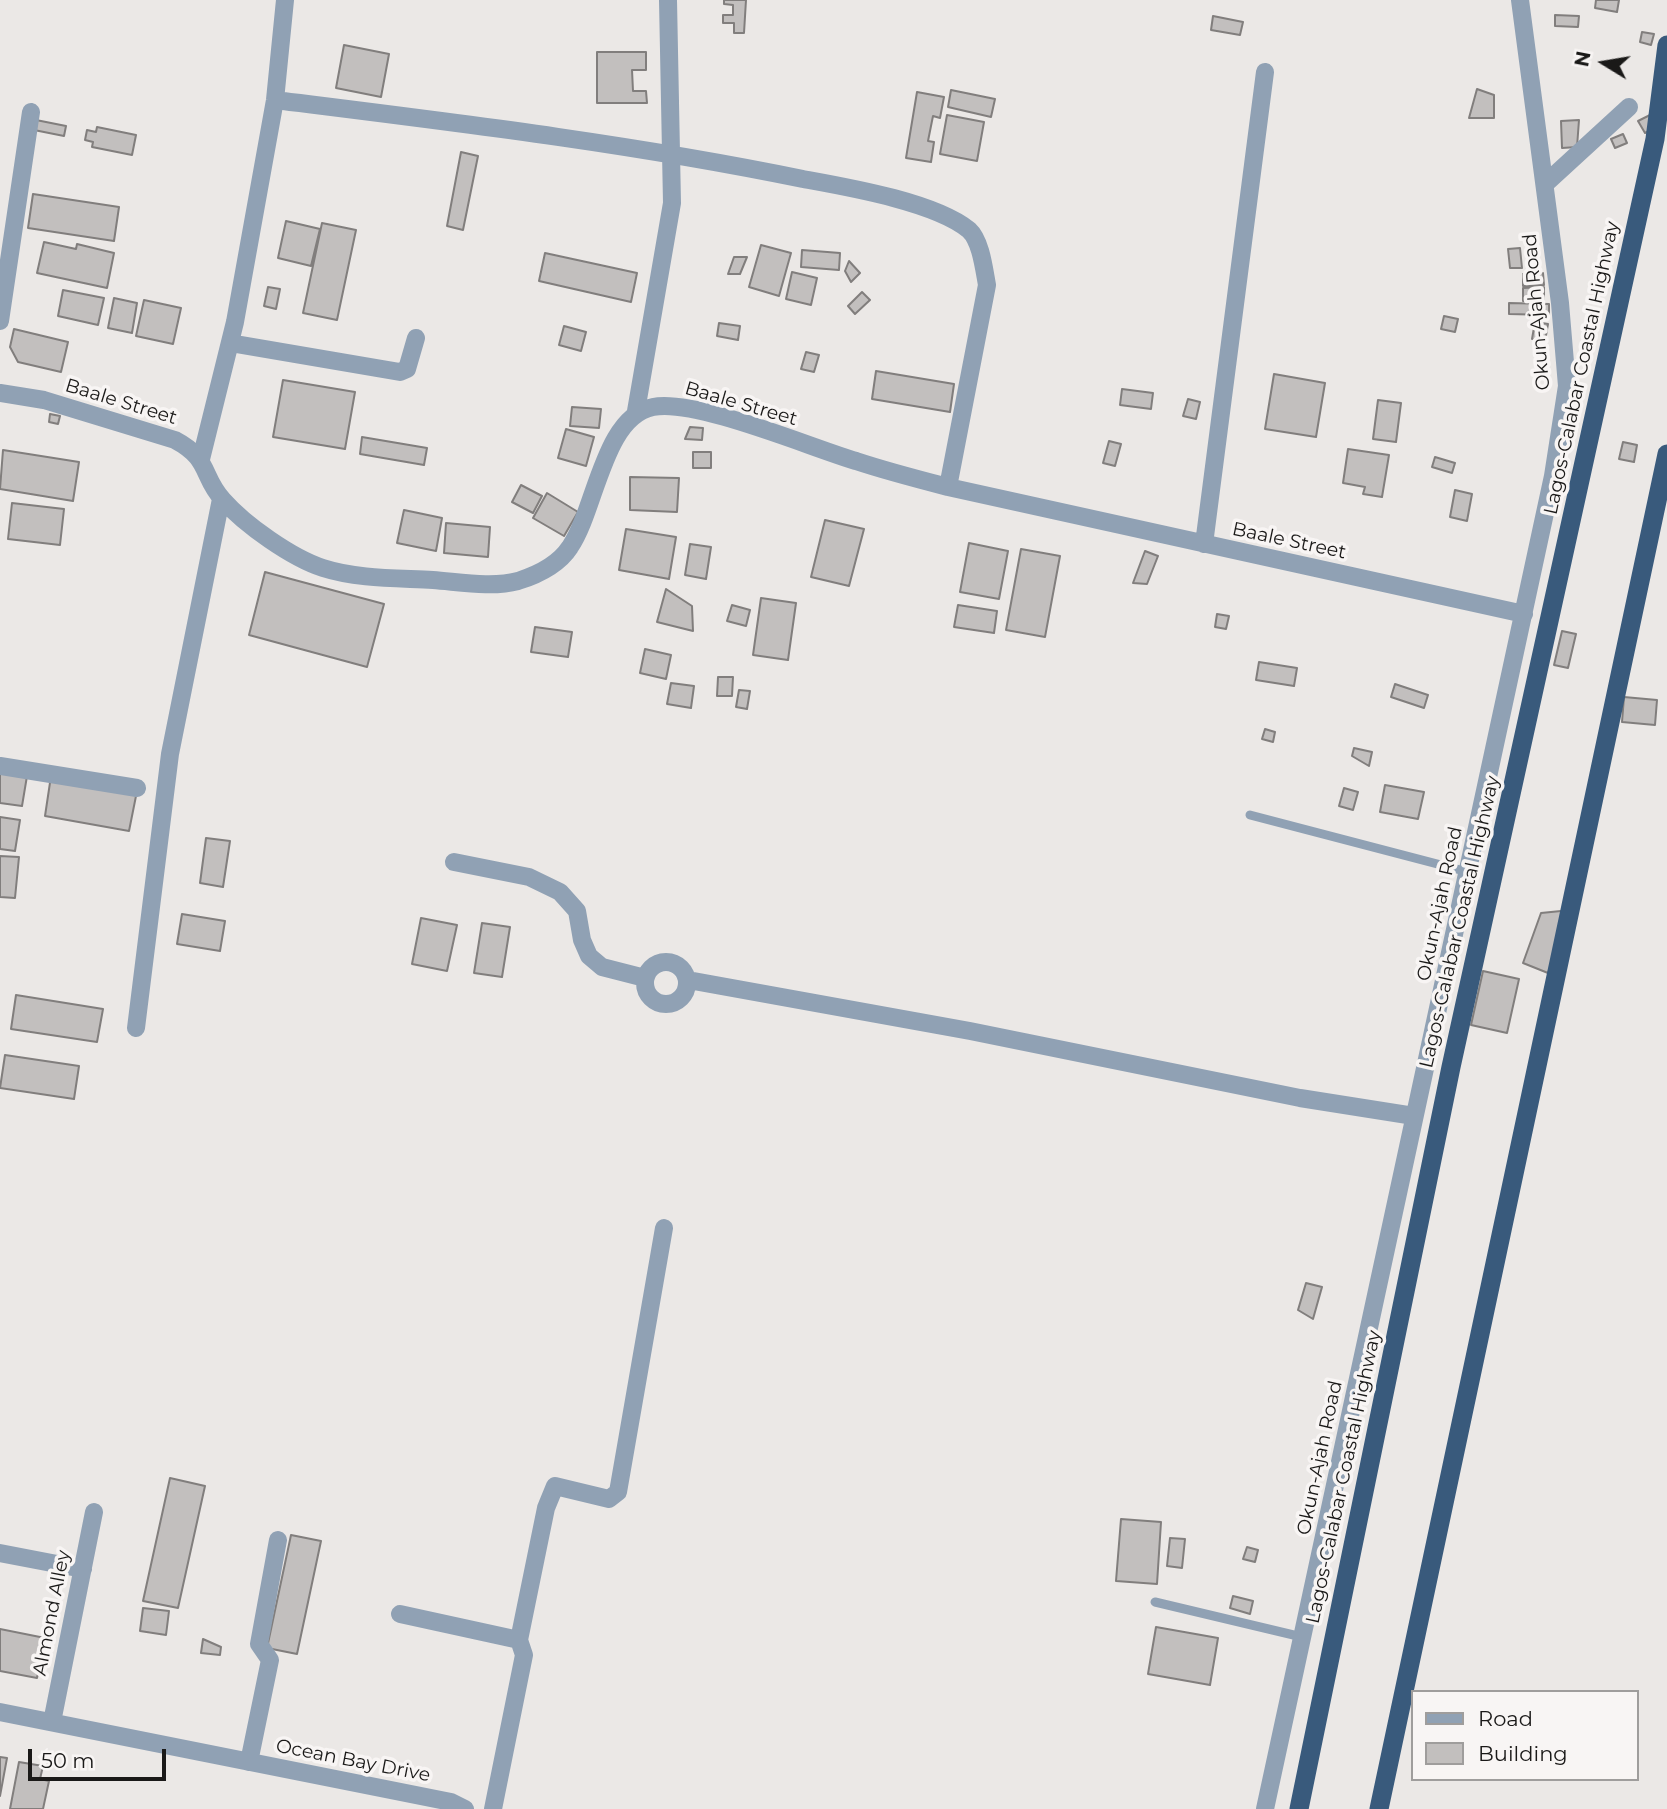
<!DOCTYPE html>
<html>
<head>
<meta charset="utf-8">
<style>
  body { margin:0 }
  #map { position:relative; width:1667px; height:1809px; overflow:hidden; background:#ebe8e6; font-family:Montserrat,sans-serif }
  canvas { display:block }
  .legend { position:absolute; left:1411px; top:1690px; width:228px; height:91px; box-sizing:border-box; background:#f8f5f4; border:2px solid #9f9d9c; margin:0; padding:9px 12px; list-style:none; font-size:21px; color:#1a1918 }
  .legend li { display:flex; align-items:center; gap:14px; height:35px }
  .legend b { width:35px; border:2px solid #9f9d9c }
  .north { position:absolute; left:1569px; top:28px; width:70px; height:70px; -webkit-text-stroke:5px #f8f5f4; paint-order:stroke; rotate:281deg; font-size:19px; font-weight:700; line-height:28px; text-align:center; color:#1a1918 }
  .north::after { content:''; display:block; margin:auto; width:24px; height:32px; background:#1a1918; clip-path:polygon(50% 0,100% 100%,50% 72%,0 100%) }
  .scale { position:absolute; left:28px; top:1749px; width:138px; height:32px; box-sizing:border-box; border:4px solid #1a1918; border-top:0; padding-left:9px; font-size:21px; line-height:24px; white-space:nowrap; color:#1a1918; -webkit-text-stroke:5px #f8f5f4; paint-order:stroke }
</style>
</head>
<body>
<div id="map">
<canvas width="1667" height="1809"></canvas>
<ul class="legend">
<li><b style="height:9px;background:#90a1b4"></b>Road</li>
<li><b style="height:19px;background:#c2bfbe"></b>Building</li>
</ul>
<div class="north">N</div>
<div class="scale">50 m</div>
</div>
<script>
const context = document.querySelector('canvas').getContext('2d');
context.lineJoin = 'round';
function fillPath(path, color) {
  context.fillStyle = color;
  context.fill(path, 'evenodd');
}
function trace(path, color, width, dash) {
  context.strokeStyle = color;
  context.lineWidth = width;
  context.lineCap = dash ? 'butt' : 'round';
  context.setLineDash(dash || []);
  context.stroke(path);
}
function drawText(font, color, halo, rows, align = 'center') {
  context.font = font + ' Montserrat,sans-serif';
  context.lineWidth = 7;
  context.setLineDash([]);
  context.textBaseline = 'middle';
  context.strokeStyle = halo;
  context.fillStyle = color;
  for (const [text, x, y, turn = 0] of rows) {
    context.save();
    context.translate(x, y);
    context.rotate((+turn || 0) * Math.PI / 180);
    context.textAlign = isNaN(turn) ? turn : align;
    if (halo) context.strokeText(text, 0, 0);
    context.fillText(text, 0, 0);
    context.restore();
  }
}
const building = new Path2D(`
  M724 0H746L744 33H734V23H723V15H733V5L724 4Z
  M1596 0H1619L1617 12 1595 8Z
  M1555 15 1579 16 1578 27 1555 26Z
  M1213 16 1243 22 1240 35 1211 30Z
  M1642 32 1654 34 1651 45 1640 42Z
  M344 45 389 54 381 97 336 88Z
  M597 52H646V70H632L633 91H646L647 103H597Z
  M1477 89 1494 95V118H1469Z
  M951 90 995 99 991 117 948 107Z
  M917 92 944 97 940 118 933 116 928 141 934 142 931 162 906 158Z
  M947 115 984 122 977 161 940 154Z
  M1650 115 1656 127 1645 133 1638 121Z
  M36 120 66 126 64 136 34 130Z
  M1579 120 1577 147 1562 148 1561 121Z
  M97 127 136 135 132 155 92 147 93 142 85 140 87 130 96 132Z
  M1623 134 1627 143 1615 148 1611 139Z
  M461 152 478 156 463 230 447 226Z
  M33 194 119 207 114 241 28 228Z
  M286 221 320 229 311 266 278 258Z
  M322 223 356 230 337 320 303 313Z
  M44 242 76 249 77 244 114 253 107 288 37 273Z
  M761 245 791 253 779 296 749 287Z
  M1520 248 1522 268H1510L1508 249Z
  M802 250 840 253 839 270 801 267Z
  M545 253 637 273 631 302 539 281Z
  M734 257H747L740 274H728Z
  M849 261 860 273 851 282 845 271Z
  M792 272 817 278 811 305 786 299Z
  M1543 273 1544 285 1523 286V274Z
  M268 287 280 289 276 309 264 306Z
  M1544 287V300L1523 301V288Z
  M63 290 104 298 98 325 58 316Z
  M862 292 870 300 855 314 848 306Z
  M114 298 137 303 132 333 108 328Z
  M144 300 181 308 173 344 136 336Z
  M1509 303 1549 304V315L1509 314Z
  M1444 316 1458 319 1455 332 1441 329Z
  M1535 322 1548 324 1545 341 1532 339Z
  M719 323 740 326 738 340 717 336Z
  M564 326 586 332 581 351 559 345Z
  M14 329 68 342 61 372 18 362 10 347Z
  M806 352 819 355 814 372 801 369Z
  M876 371 954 384 950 412 872 399Z
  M1274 374 1325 383 1316 437 1265 429Z
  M283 380 355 392 345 449 273 437Z
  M1122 389 1153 393 1151 409 1120 405Z
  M1188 399 1200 402 1196 419 1183 416Z
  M1378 400 1401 403 1396 442 1373 439Z
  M572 407 601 409 599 428 570 426Z
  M50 414 60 416 58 424 49 422Z
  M690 427 703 428 702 440 685 439Z
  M566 429 594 437 586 466 558 458Z
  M362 437 427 448 424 465 360 454Z
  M1109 441 1121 444 1115 466 1103 463Z
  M1623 442 1637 445 1634 462 1619 459Z
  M1348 449 1389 455 1382 497 1363 494 1365 487 1343 483Z
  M3 450 79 462 73 501 0 489Z
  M693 452H711V468H693Z
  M1435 457 1455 463 1452 473 1432 467Z
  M630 477 679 478 677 512 630 510Z
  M521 485 542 496 533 513 512 502Z
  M1455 490 1472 494 1467 521 1450 517Z
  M547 493 578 512 564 536 533 518Z
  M12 503 64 509 60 545 8 539Z
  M404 510 442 518 436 551 397 543Z
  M825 520 864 529 849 586 811 577Z
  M446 523 490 527 488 557 444 553Z
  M626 529 676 537 669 579 619 570Z
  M969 543 1008 551 999 599 960 592Z
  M690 544 711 547 706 579 685 575Z
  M1021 549 1060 556 1045 637 1006 630Z
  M1145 551 1158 556 1147 584 1133 583Z
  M265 572 384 604 367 667 249 635Z
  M666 589 692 606 693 631 657 622Z
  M761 598 796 603 788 660 753 655Z
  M732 605 750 610 746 626 727 621Z
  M958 605 997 611 994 633 954 627Z
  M1217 614 1229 616 1226 629 1215 627Z
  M535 627 572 632 568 657 531 652Z
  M1562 631 1576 634 1568 668 1554 665Z
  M645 649 671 655 666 679 640 673Z
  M1259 662 1297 668 1294 686 1256 680Z
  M718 677H733L732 696H717Z
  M671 683 694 686 691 708 667 704Z
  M1395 684 1428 695 1424 708 1391 697Z
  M739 690 750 691 747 709 736 707Z
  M1624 697 1657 700 1655 725 1622 722Z
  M1265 729 1275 732 1273 742 1262 739Z
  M1354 748 1372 752 1369 766 1352 756Z
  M0 772 27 776 22 806 0 803Z
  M51 776 137 791 129 831 45 816Z
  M1385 785 1424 792 1418 819 1380 812Z
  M1344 788 1358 792 1353 810 1339 806Z
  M0 817 20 820 15 851 0 849Z
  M206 838 230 841 223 887 200 883Z
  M0 856 19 857 15 898 0 897Z
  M1571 910 1548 973 1523 963 1541 913Z
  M182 914 225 921 220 951 177 944Z
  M421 918 457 925 447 971 412 964Z
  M482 923 510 927 502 977 474 973Z
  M1483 971 1519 979 1507 1033 1471 1025Z
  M16 995 103 1009 97 1042 11 1029Z
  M5 1055 79 1066 74 1099 0 1088Z
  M1306 1283 1322 1287 1313 1319 1298 1310Z
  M170 1478 205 1486 178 1608 143 1601Z
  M1121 1519 1161 1522 1157 1584 1116 1581Z
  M291 1535 321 1541 297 1654 267 1648Z
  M1170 1538 1185 1539 1182 1568 1167 1566Z
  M1247 1547 1258 1550 1255 1562 1243 1559Z
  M1233 1596 1253 1601 1250 1614 1230 1608Z
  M143 1608 169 1611 166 1635 140 1631Z
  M1156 1627 1218 1638 1210 1685 1148 1674Z
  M0 1629 45 1638 37 1678 0 1671Z
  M203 1639 221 1647 220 1655 201 1653Z
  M0 1757 7 1758 0 1796Z
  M19 1762 43 1766 40 1779 49 1781 43 1809H10Z`);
fillPath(building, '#c2bfbe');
trace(building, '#817e7d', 2);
trace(new Path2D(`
  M1250 815 1468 872
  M1155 1602 1302 1637`), '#90a1b4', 9);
trace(new Path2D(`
  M275 100C451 122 628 143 803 179 847 187 935 202 969 230 981 241 984 269 987 285L948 487
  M1545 184 1629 107
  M0 321 31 112
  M230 343 400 372 407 369 416 338
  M0 393 44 400 175 440C211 459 201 476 223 500 245 525 292 558 323 568 357 579 398 578 433 580 460 582 492 588 518 581 537 575 559 564 570 547 596 509 603 417 653 407 694 398 812 448 856 461 886 471 917 479 948 487L1524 614
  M636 411 672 203 668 0
  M201 459 235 322 275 100 285 0
  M1204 544 1265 72
  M0 766 137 788
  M454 862 529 877 560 892 577 911 582 940 589 956 602 967 645 978
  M645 983a21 21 0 1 1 42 0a21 21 0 1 1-42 0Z
  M688 980 970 1031 1300 1098 1414 1116
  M136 1028 170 754 221 499
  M0 1553 83 1569
  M400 1614 519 1640 524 1655 493 1809
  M519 1640 546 1508 555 1486 609 1499 618 1492 664 1228
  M0 1712 451 1802 465 1809
  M52 1722 94 1512
  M249 1762 270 1660 259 1644 278 1540
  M1265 1809 1553 476 1567 386 1560 303 1520 0`), '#90a1b4', 18);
trace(new Path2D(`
  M1299 1809 1451 1067 1655 139 1667 45
  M1379 1809 1667 454`), '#395a7c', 19);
drawText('19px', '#1a1918', '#f8f5f4', [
  ["Okun-Ajah Road",1537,312,-95],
  ["Lagos-Calabar Coastal Highway",1582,368,-78],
  ["Baale Street",121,402,17],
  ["Baale Street",741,404,16],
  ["Baale Street",1289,541,12],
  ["Okun-Ajah Road",1440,904,-78],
  ["Lagos-Calabar Coastal Highway",1460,922,-77],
  ["Okun-Ajah Road",1320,1458,-78],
  ["Lagos-Calabar Coastal Highway",1344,1477,-78],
  ["Almond Alley",52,1613,-79],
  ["Ocean Bay Drive",353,1761,11]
]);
</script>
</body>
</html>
